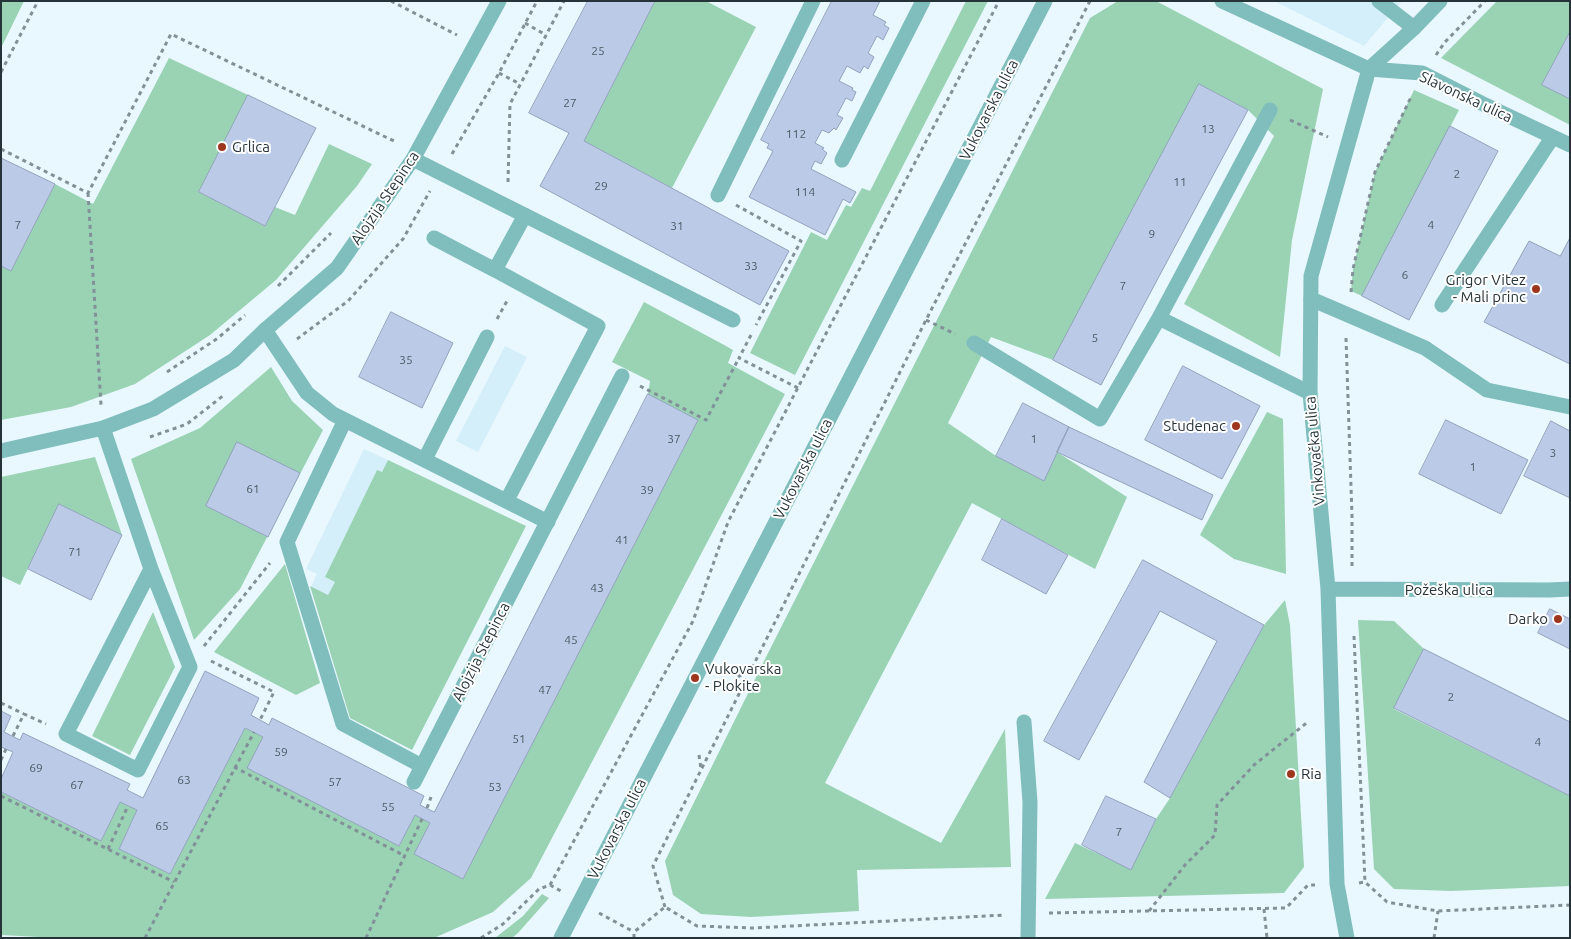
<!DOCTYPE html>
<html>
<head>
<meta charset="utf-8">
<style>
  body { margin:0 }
  #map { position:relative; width:1571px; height:939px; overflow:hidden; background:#e9f7fe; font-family:Ubuntu,sans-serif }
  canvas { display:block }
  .frame { position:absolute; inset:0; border:2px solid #26343a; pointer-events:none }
</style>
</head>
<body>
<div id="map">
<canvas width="1571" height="939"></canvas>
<div class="frame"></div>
</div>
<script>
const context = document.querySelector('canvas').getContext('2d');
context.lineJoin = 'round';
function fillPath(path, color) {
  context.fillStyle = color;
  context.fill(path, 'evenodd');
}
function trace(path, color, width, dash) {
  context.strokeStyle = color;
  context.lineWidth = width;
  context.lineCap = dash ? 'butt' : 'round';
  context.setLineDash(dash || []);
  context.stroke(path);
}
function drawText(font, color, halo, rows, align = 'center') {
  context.font = font + ' Ubuntu,sans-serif';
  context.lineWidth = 4;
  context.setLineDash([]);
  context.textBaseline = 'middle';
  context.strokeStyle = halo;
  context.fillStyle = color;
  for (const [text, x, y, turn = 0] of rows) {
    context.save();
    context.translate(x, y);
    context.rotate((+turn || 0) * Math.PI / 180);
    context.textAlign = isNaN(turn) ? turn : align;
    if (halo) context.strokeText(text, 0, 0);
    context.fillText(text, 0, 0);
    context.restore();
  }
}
fillPath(new Path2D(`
  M1274 1H1402L1364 46Z
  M505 346 527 357 478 452 456 441Z
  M364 449 388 460 382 473 377 470 325 577 335 582 328 595 311 587 317 574 306 569Z`), '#d4eefa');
fillPath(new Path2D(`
  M1 1H24L1 48Z
  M655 1H706L756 27 672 188 584 141Z
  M966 1H988L795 375 750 353 811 232 827 240 846 205 851 207 862 188 870 191Z
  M1118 1H1156L1323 89 1292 240 1280 357 1184 304 1274 136 1248 110 1199 84 1053 360 991 337 948 423 996 456 1043 480 1057 452 1127 497 1095 569 972 503 825 783 941 843 1005 729 1011 867 857 870 859 911 751 917 701 914 673 895 665 861 768 653 1090 18Z
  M1497 1H1570V32L1542 85 1570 99V125L1441 58Z
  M169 58 248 95 199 192 265 226 275 207 295 215 329 144 372 164 357 186 276 280 210 335 135 384 71 407 1 420V266L11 271 55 184 93 204Z
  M1414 90 1459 110 1362 296 1351 291 1353 269 1375 172Z
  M644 302 726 346 733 350 728 363 785 394 531 878 493 912 434 938H58L1 935V792L101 841 120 802 137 810 119 849 170 874 245 728 263 737 248 768 399 846 415 815 430 823 415 854 463 879 698 420 648 394 650 381 612 362Z
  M271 367 292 401 323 430 240 589 194 640 131 459 200 428Z
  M1267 412 1283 419 1286 574 1234 559 1200 535Z
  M95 457 122 535 59 504 20 585 1 576V477Z
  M388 460 526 526 412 750 350 718 310 586 328 595 335 582 325 577 377 470 382 472Z
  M285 564 320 683 296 695 214 652Z
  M1285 600 1290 625 1304 867 1284 893 1045 899 1075 843 1131 869 1156 819 1170 798 1264 625Z
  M153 612 175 667 130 755 92 736Z
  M1358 620 1394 621 1424 649 1394 709 1570 796V886L1451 891 1394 889 1374 869Z
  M542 894 549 898 518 933 512 938H495L523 916Z`), '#99d3b3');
const building = new Path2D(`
  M588 1H655L584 141 789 251 760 305 540 186 569 133 529 113Z
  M832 1H880L873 15 886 22 884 25 889 28 883 40 877 36 868 53 874 57 868 69 864 66 860 73 847 66 839 81 853 88 852 90 856 92 852 101 846 98 837 115 843 118 836 130 834 128 829 133 822 130 815 143 824 148 822 149 827 153 821 164 815 161 811 169 856 192 850 203 843 199 825 235 749 197 773 151 767 148 769 144 761 140Z
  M1570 32V99L1542 85Z
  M1199 84 1248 110 1101 385 1053 360Z
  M248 95 316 128 265 226 199 192Z
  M1450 126 1498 151 1409 320 1362 296Z
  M1 158 55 184 11 271 1 266Z
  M1570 238V364L1484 322 1529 241 1560 256Z
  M391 312 453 343 422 408 359 377Z
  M1183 366 1260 406 1222 479 1145 440Z
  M648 394 698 420 463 879 414 854 430 823 415 815 399 846 247 768 263 737 245 728 170 874 119 849 137 810 120 802 101 841 1 792V779L13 752 1 747V711L11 716 4 732 20 740 23 733 130 784 127 790 143 798 205 671 259 698 251 715 269 725 272 718 424 796 420 805 434 812Z
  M1023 403 1069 427 1044 481 996 456Z
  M1446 420 1528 460 1501 514 1419 474Z
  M1551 421 1570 431V498L1524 476Z
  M1069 427 1213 495 1202 520 1057 452Z
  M237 442 300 473 268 537 206 506Z
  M59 504 122 535 91 600 28 569Z
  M1002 519 1068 555 1046 594 982 560Z
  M1143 560 1264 625 1170 798 1144 782 1217 641 1160 611 1079 760 1044 741Z
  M1550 609 1570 619V649L1538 633Z
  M1424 649 1570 722V796L1394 708Z
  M1106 796 1156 819 1131 870 1082 845Z`);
fillPath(building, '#bbcbe7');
trace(building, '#92a2bd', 1);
trace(new Path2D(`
  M391 1 457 35
  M525 23 546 35
  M1436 55 1445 42 1485 1
  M1 72 38 1
  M499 73 520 84
  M1290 120 1328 137
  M1 149 88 193 171 34 396 142
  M452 154 499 73 537 1
  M508 182 510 104 564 1
  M88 193 101 405
  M736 205 801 241 756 325
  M278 286 331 233
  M1351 292 1353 269 1375 172 1412 95
  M497 319 507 301
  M926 320 955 334
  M751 335 739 358 798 388
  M1346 338 1352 516V567
  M297 339 348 301 403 239 430 191
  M167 372 218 338 245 315
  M640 386 706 420 739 358
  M150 437 187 424 224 395
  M1354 636 1365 882
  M204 646 270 563
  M211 661 274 692 260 720
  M738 677 752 667
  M1 703 24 714
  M13 736 24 714 46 724
  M699 755 701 769
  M1 760 6 749
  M234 767 405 856
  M1 796 174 882
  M427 808 431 797
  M108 849 128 806
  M1359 883 1365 882 1387 902 1438 911 1570 905
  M550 885 693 621 728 522 999 1
  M665 907 653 866 926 320 1090 1
  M1264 909 1267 938
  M1149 911 1185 865 1215 835 1217 805 1254 765 1309 721
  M599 913 634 932
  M1049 913 1286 908 1308 885H1315
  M145 938 254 732
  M366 938 422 819
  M481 938 503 924 539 889 550 885 561 891
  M634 938V932L665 907 697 926 753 928 1005 915
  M1434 938 1438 911`), '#829097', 3, [4, 4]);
trace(new Path2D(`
  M1379 1 1414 28
  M1270 110 1159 318 1310 393
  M413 159 733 320
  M842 160 923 1
  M718 195 813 1
  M434 238 495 270 525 215
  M495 270 598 326 507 500
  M1311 299 1425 348 1487 390 1570 407
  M1442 305 1552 138
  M265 330 307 393 333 414 548 522
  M974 343 1100 419 1159 318
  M345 420 287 542 343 724 422 766
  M103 428 151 569 190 667 138 770 66 734 151 569
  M425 459 487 337
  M1024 722 1030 802 1028 938
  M414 782 622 376`), '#7fbebd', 15);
trace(new Path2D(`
  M1222 1 1369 69 1422 73 1481 103 1570 145
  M1 451 103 428 153 409 234 360 265 330 337 268 413 159 499 1
  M1328 589 1549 590 1570 589
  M1347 938 1337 884 1328 589 1310 393 1311 276 1369 69 1414 28 1440 1`), '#7fbebd', 15);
trace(new Path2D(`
  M561 938 1045 1`), '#7fbebd', 15);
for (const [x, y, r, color] of [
  [222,147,5,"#9e361d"],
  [1536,289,5,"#9e361d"],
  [1236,426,5,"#9e361d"],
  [1558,619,5,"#9e361d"],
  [695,678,5,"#9e361d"],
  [1291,774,5,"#9e361d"]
]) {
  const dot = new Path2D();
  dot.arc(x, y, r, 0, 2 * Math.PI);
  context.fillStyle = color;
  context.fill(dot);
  trace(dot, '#fff', 2);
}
drawText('12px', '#4b5a65', null, [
  ["25",598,51],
  ["27",570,103],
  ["13",1208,129],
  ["112",796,134],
  ["2",1457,174],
  ["11",1180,182],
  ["29",601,186],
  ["114",805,192],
  ["7",18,225],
  ["4",1431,225],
  ["31",677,226],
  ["9",1152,234],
  ["33",751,266],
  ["6",1405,275],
  ["7",1123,286],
  ["5",1095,338],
  ["35",406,360],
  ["37",674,439],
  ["1",1034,439],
  ["3",1553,453],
  ["1",1473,467],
  ["61",253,489],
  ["39",647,490],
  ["41",622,540],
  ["71",75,552],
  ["43",597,588],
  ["45",571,640],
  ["47",545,690],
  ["2",1451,697],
  ["51",519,739],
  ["4",1538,742],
  ["59",281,752],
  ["69",36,768],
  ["63",184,780],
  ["57",335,782],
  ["67",77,785],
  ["53",495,787],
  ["55",388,807],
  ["65",162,826],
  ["7",1119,832]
]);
drawText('15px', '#26343a', '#fff', [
  ["Slavonska ulica",1466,97,25],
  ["Vukovarska ulica",989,110,-63],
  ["Alojzija Stepinca",385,198,-56],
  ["Vinkovačka ulica",1315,451,-95],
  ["Vukovarska ulica",803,469,-63],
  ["Požeška ulica",1449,590],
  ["Alojzija Stepinca",481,652,-63],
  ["Vukovarska ulica",617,829,-63]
]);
drawText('15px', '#26343a', '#fff', [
  ["Grlica",232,147],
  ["Grigor Vitez",1526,280,"right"],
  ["- Mali princ",1526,297,"right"],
  ["Studenac",1226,426,"right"],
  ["Darko",1548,619,"right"],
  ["Vukovarska",705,669],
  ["- Plokite",705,686],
  ["Ria",1301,774]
], 'left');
</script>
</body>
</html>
